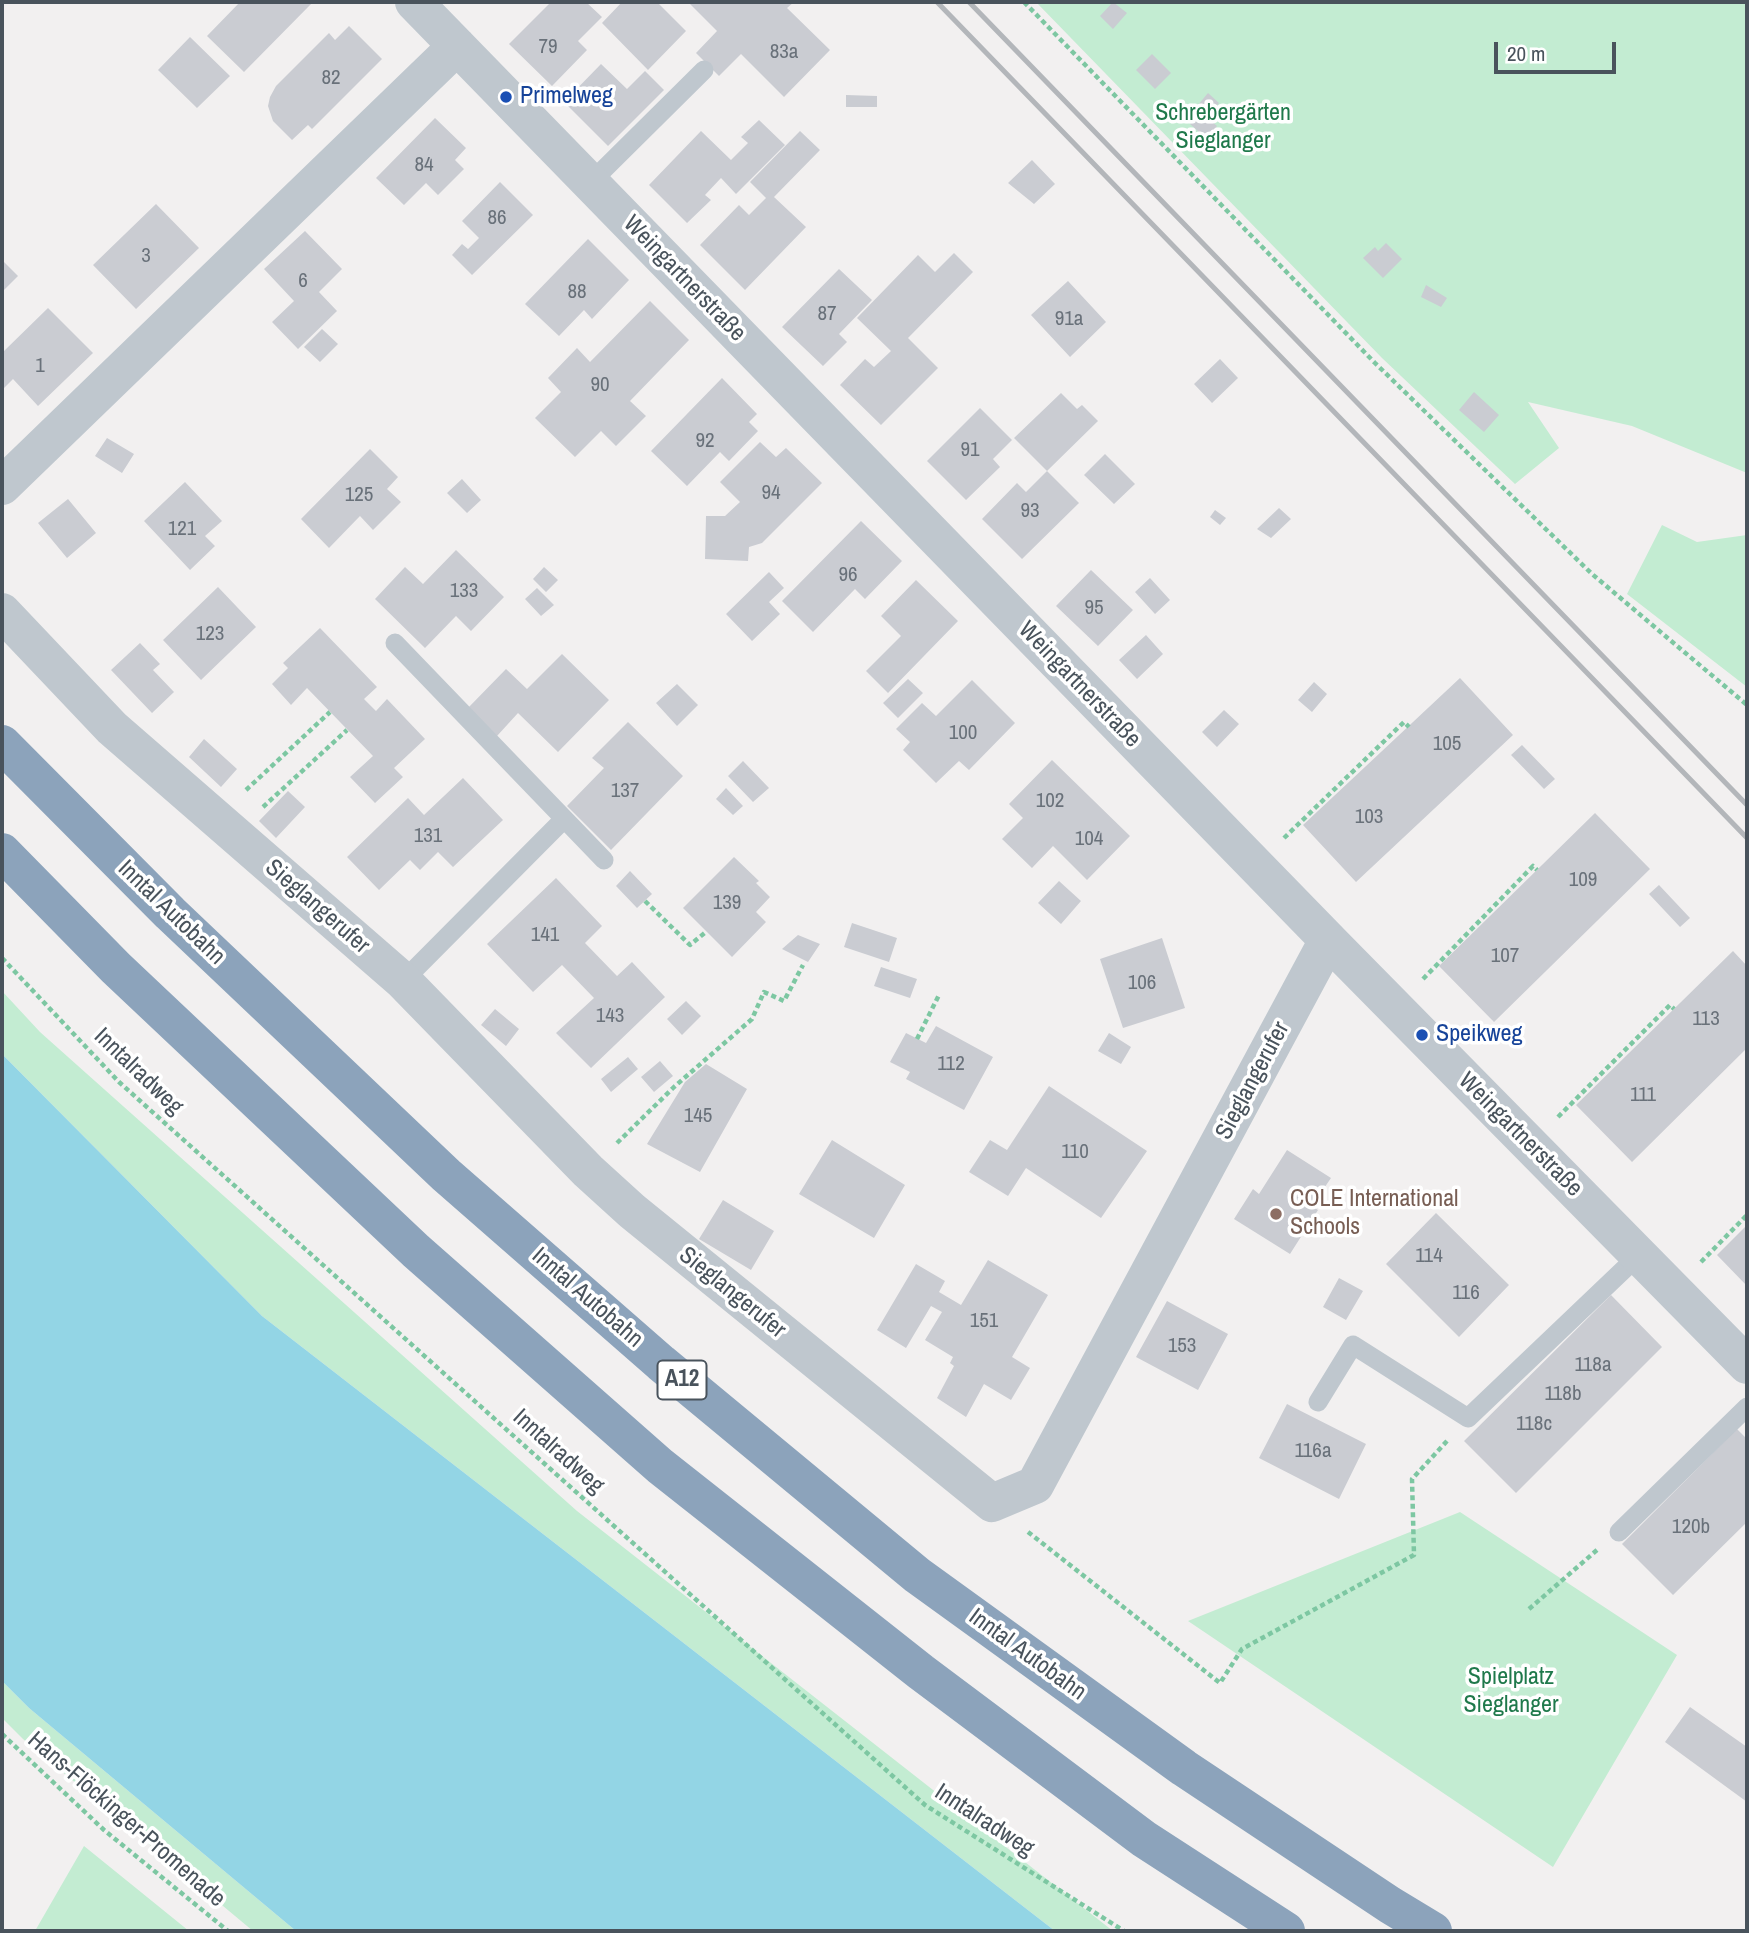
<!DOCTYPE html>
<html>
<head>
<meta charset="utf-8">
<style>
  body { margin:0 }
  #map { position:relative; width:1749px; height:1933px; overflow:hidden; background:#f2f0f0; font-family:"Archivo Narrow",sans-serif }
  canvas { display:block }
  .frame { position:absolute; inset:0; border:4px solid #49535c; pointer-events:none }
  .scale { position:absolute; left:1494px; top:42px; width:122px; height:32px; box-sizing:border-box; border:4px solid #49535c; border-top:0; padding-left:9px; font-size:21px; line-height:24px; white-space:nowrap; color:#49535c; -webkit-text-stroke:5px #fff; paint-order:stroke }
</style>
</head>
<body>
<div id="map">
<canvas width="1749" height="1933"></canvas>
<div class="frame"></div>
<div class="scale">20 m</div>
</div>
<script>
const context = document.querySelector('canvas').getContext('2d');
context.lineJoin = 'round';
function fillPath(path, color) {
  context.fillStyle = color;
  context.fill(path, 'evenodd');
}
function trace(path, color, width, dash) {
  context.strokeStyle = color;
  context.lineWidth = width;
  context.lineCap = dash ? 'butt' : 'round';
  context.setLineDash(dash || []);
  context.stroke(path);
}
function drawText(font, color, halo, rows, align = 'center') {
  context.font = font + ' "Archivo Narrow",sans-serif';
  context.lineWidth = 7;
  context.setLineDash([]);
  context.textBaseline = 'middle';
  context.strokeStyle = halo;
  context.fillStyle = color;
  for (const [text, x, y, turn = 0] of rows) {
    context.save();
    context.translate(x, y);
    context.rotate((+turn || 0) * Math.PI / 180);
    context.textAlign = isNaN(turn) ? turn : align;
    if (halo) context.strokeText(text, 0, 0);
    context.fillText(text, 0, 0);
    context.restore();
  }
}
fillPath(new Path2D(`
  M1036 2H1747V473L1632 426 1528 402 1559 448 1515 484 1382 358Z
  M1662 525 1697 542 1747 535V687L1627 594Z
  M2 991 40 1032 577 1511 1113 1931H1055L262 1316 2 1054Z
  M1460 1512 1677 1655 1553 1867 1188 1621Z
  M2 1681 29 1708 296 1931H253L23 1739 2 1718Z
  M84 1846 189 1931H35Z`), '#c3ecd2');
fillPath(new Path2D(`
  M2 1054 262 1316 1055 1931H296L29 1708 2 1681Z`), '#93d5e5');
fillPath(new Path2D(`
  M240 2H313L244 72 207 36Z
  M551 2H586L602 17 578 41 587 50 552 86 509 44Z
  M622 2H657L686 31 648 70 602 23Z
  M692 2H794L787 8 830 50 784 97 741 54 719 76 696 53 717 31 690 4Z
  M1113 2 1127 13 1113 29 1100 16Z
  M349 26 382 59 312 129 308 125 292 140 273 121 268 106 270 97 276 86 329 33 335 40Z
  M190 37 230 76 197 108 158 70Z
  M1152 54 1171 73 1155 89 1136 70Z
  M601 64 627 89 645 71 664 90 608 146 564 102Z
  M1208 93 1219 103 1208 115 1198 105Z
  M846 95 877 96V107H846Z
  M1200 111 1217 126 1207 139 1190 124Z
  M435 118 466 148 455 160 464 169 438 195 426 183 404 205 376 178Z
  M759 120 785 145 736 194 721 178 705 195 711 200 687 223 649 185 701 131 731 160 748 143 741 137Z
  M800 131 820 150 774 197 806 227 745 290 700 245 739 205 749 215 766 198 750 182Z
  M1032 160 1055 184 1034 204 1008 183Z
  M500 182 533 215 472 275 452 255 462 244 468 249 479 238 462 221Z
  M156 204 199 248 136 309 93 265Z
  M305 231 342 269 319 292 337 311 298 349 272 322 294 301 264 269Z
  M588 239 629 280 592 319 584 310 559 336 525 304Z
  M1386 243 1402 259 1383 278 1363 258 1375 247 1378 251Z
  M954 253 973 272 908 338 938 368 881 425 840 385 865 359 874 367 891 351 857 318 918 255 935 272Z
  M2 260 18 276 2 292Z
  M839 269 872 300 839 334 847 342 823 366 782 327Z
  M1068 281 1106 322 1070 357 1031 315Z
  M1426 285 1447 298 1441 307 1421 297Z
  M650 301 689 340 630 401 646 416 616 446 601 431 575 457 535 418 561 392 548 378 577 348 590 362Z
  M48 308 93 353 38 406 13 379 2 390V348L4 351Z
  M322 329 338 344 320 362 304 347Z
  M1220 359 1238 378 1212 403 1194 384Z
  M722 378 757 414 749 422 758 431 729 461 720 452 687 486 651 451Z
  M1474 392 1499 415 1484 432 1459 410Z
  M1061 393 1077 409 1082 405 1098 421 1047 471 1014 438Z
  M980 408 1012 440 993 459 1000 467 966 500 927 461Z
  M107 438 134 454 122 473 95 456Z
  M760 442 776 457 786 448 822 483 762 543 749 547 748 561 705 559 706 516H725L740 502 720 482Z
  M370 449 398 477 387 489 401 502 373 530 360 516 329 548 301 519Z
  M1105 454 1135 484 1114 504 1084 475Z
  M1047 471 1079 503 1022 559 982 519 1017 483 1026 492Z
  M462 479 481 500 467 513 447 493Z
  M185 482 222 521 205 536 215 546 190 570 144 521Z
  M68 499 96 533 67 558 38 523Z
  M1279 508 1291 519 1271 538 1257 529Z
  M1215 510 1226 518 1220 525 1210 517Z
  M861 521 902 561 865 599 855 589 813 632 782 601Z
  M456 550 504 597 471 631 456 616 425 648 375 599 405 567 423 584Z
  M544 567 558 580 546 592 533 579Z
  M1091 570 1133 610 1098 646 1056 606Z
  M769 572 784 588 769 602 780 614 752 641 726 614Z
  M1150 578 1170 600 1155 614 1135 592Z
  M916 580 958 621 888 693 866 671 901 636 881 616Z
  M218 587 256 627 201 680 163 640Z
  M537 588 554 605 541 616 525 599Z
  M320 628 377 687 364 699 376 711 387 699 425 739 394 768 403 777 375 803 350 777 373 756 307 688 291 705 272 684 288 668 283 663Z
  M1146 635 1163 654 1137 679 1119 660Z
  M140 643 160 664 153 670 174 692 152 713 111 670Z
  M562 654 609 700 558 752 518 713 497 736 468 708 506 669 527 689Z
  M1460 678 1513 735 1356 882 1303 825Z
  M908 679 923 693 898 718 883 703Z
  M972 680 1015 723 969 770 959 761 936 783 903 750 910 742 896 729 922 703 936 716Z
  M1314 682 1327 694 1312 712 1298 700Z
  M677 684 698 705 677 726 656 703Z
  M1224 710 1239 724 1217 747 1202 732Z
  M628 722 683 776 611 850 567 806 604 768 592 758Z
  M204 739 237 769 221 787 189 757Z
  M1522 745 1555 779 1544 789 1511 755Z
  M1052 760 1130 836 1087 880 1053 846 1032 868 1002 839 1023 818 1009 804Z
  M743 761 769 788 753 802 728 776Z
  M463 778 503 820 453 867 438 852 420 870 410 860 379 890 347 857 408 798 424 815Z
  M726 788 743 806 733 815 716 799Z
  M288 791 305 807 276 838 259 821Z
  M1595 813 1650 869 1494 1022 1439 966Z
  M734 857 759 881 756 883 770 897 756 912 766 922 732 957 683 908Z
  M630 871 652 894 637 908 616 886Z
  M556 878 602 926 585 943 617 976 632 962 665 997 591 1068 556 1033 594 998 562 965 533 992 487 944Z
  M1059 881 1081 901 1061 924 1038 903Z
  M1659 885 1690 918 1680 927 1649 894Z
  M852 923 897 938 889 962 844 947Z
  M798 935 820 944 808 962 782 949Z
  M1162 938 1185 1008 1123 1028 1100 959Z
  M1733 951 1747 966V1048L1632 1162 1576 1105Z
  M881 967 917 979 910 998 874 986Z
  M686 1001 701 1016 682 1035 667 1019Z
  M495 1009 519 1029 506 1046 481 1025Z
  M936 1026 993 1057 964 1110 906 1079 910 1072 890 1062 906 1033 926 1043Z
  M1109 1033 1131 1047 1121 1064 1098 1051Z
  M628 1057 638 1069 611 1092 601 1079Z
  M660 1061 673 1076 654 1092 641 1077Z
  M706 1064 747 1089 700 1172 647 1144 685 1082Z
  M1049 1086 1147 1151 1101 1218 1026 1168 1008 1196 969 1172 990 1140 1007 1150Z
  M832 1140 905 1185 874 1238 799 1194Z
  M1287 1150 1331 1178 1312 1206 1318 1210 1290 1254 1234 1219 1253 1189 1259 1194Z
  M723 1200 774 1231 751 1270 699 1239Z
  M1436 1213 1509 1285 1459 1337 1386 1264Z
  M1747 1225V1286L1717 1255Z
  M988 1260 1048 1295 1012 1357 1030 1368 1011 1400 984 1384 966 1417 937 1398 954 1366 950 1363 953 1357 925 1340 942 1312 931 1306 906 1348 877 1330 916 1264 945 1281 939 1292 961 1305Z
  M1339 1278 1363 1291 1346 1320 1323 1307Z
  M1611 1295 1662 1347 1516 1493 1464 1441Z
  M1167 1301 1228 1334 1198 1390 1136 1357Z
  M1287 1404 1366 1444 1339 1499 1259 1458Z
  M1737 1429 1747 1439V1522L1673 1595 1622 1544Z
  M1690 1707 1747 1747V1802L1665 1742Z`), '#caccd2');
trace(new Path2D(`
  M1024 2 1375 363 1592 574 1747 705
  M246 790 330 712
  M263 807 347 730
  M1284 838 1404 722 1409 727
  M645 901 690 945 707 931
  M2 958 119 1082 925 1805 1124 1931
  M1423 979 1533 866 1537 870
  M917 1039 939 995
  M1558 1117 1670 1005 1674 1009
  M617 1143 674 1087 752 1019 764 992 784 1001 803 965
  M1701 1262 1747 1215
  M1028 1532 1220 1683 1242 1649 1414 1555 1412 1479 1447 1441
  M1529 1609 1597 1550
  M2 1734 104 1830 228 1931`), '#7dc7a2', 4.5, [5, 3.5]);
trace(new Path2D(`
  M590 183 704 70
  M395 643 604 860
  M403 981 564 819
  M1318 1402 1353 1345 1468 1418 1639 1255
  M1619 1532 1747 1407`), '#bfc7ce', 19);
trace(new Path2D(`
  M414 2 1335 947 1747 1365
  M2 486 457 46
  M2 612 112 728 403 981 588 1171 632 1211 992 1503 1035 1485 1328 940`), '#bfc7ce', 38);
trace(new Path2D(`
  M2 744 170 913 446 1175 661 1363 917 1575 1184 1768 1390 1905 1433 1931
  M2 852 116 968 416 1251 660 1466 921 1672 1144 1839 1286 1931`), '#8ca3bb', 38);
trace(new Path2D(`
  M937 2 1747 838
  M969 2 1747 805`), '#b3b6ba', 5);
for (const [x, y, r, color] of [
  [506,97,7,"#1a4fb4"],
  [1422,1035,7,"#1a4fb4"],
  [1276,1214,7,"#8d6e63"]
]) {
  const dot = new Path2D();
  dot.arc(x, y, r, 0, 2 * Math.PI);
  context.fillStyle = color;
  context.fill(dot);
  trace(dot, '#fff', 2.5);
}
drawText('21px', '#69717a', null, [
  ["79",548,47],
  ["83a",784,52],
  ["82",331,78],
  ["84",424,165],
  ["86",497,218],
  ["3",146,256],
  ["6",303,281],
  ["88",577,292],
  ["87",827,314],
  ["91a",1069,319],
  ["1",40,366],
  ["90",600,385],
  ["92",705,441],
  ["91",970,450],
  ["94",771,493],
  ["125",359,495],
  ["93",1030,511],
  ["121",182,529],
  ["96",848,575],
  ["133",464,591],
  ["95",1094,608],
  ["123",210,634],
  ["100",963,733],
  ["105",1447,744],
  ["137",625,791],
  ["102",1050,801],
  ["103",1369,817],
  ["131",428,836],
  ["104",1089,839],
  ["109",1583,880],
  ["139",727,903],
  ["141",545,935],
  ["107",1505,956],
  ["106",1142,983],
  ["143",610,1016],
  ["113",1706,1019],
  ["112",951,1064],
  ["111",1643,1095],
  ["145",698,1116],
  ["110",1075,1152],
  ["114",1429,1256],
  ["116",1466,1293],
  ["151",984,1321],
  ["153",1182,1346],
  ["118a",1593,1365],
  ["118b",1563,1394],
  ["118c",1534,1424],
  ["116a",1313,1451],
  ["120b",1691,1527]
]);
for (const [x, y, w] of [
  [682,1380,49]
]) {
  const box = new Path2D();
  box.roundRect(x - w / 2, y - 19.5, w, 39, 5);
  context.fillStyle = '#fff';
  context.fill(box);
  trace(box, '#49535c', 2);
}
drawText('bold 23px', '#49535c', null, [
  ["A12",682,1380]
]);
drawText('24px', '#164399', '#fff', [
  ["Primelweg",520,97],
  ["Speikweg",1436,1035]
], 'left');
drawText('24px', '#1f794b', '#fff', [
  ["Schrebergärten",1223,114],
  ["Sieglanger",1223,142],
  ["Spielplatz",1511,1678],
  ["Sieglanger",1511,1706]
]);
drawText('24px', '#49535c', '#fff', [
  ["Weingartnerstraße",684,279,46],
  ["Weingartnerstraße",1079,685,46],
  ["Sieglangerufer",317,907,41],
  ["Inntal Autobahn",171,913,44],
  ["Inntalradweg",138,1072,44],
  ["Sieglangerufer",1253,1081,-62],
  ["Weingartnerstraße",1520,1135,45],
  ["Sieglangerufer",732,1293,39],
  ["Inntal Autobahn",587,1298,41],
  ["Inntalradweg",558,1452,42],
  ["Inntal Autobahn",1027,1655,36],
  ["Hans-Flöckinger-Promenade",126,1820,41],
  ["Inntalradweg",984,1821,33]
]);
drawText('24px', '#785e54', '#fff', [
  ["COLE International",1290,1200],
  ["Schools",1290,1228]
], 'left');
</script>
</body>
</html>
